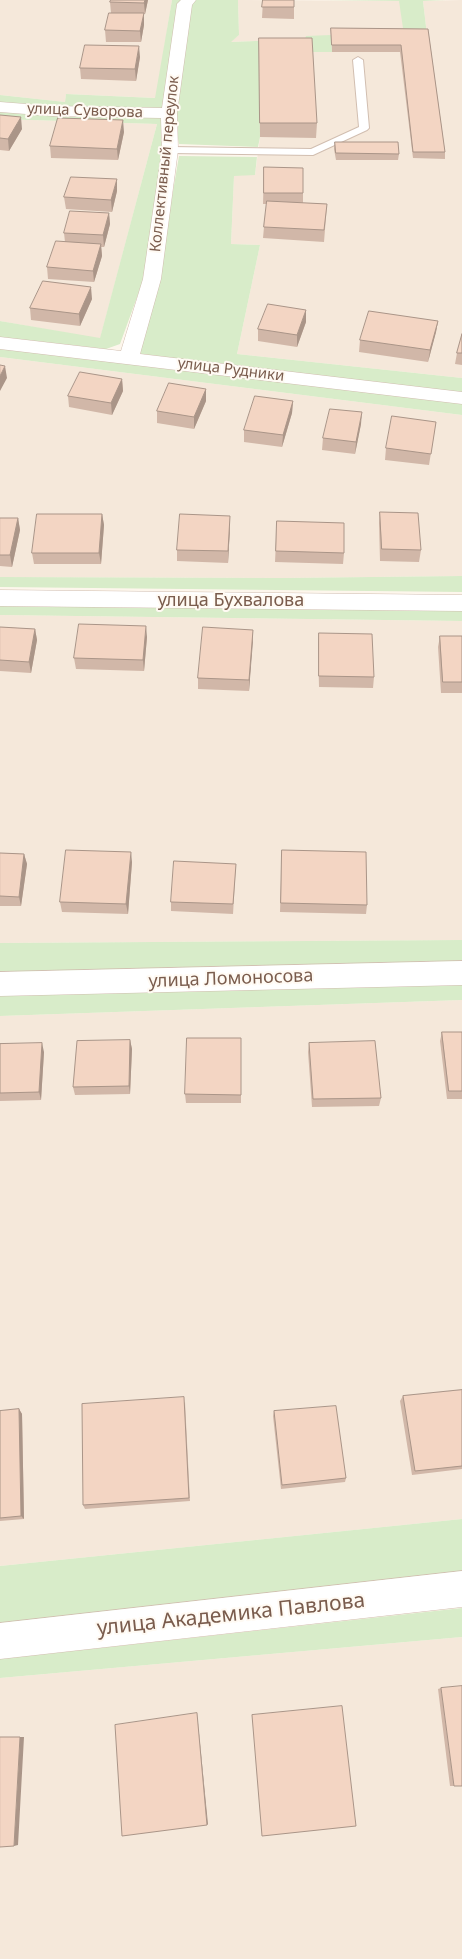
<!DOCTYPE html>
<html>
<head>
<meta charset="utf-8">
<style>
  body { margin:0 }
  canvas { display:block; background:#fdf6ec }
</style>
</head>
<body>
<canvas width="462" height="1959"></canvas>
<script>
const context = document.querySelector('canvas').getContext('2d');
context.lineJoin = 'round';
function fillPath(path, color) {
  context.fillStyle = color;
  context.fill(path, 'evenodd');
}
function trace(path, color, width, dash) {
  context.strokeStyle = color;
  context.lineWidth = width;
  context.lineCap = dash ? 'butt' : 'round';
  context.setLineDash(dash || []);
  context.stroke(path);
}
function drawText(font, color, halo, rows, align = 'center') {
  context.font = font + ' "Noto Sans",sans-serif';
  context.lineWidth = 4;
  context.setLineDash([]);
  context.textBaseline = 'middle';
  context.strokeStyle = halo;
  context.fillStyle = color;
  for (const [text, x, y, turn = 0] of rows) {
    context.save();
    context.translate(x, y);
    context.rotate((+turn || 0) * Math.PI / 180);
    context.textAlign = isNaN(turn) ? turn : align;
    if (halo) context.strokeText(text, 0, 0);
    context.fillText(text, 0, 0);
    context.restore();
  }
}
fillPath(new Path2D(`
  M0 0H172L156 98 66 94 65 102 0 95Z
  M238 0 399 1 427 35 423 1 462 0V378L237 354 260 245 231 244 234 175H255L260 137 259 52 332 51 331 35 306 39 230 42 239 35Z
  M0 119 157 124 100 339 0 321Z
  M0 357 462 415V576L282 578 0 577Z
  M0 615 462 621V940L0 943Z
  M462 1000V1519L0 1566V1016Z
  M462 1637V1959H0V1678Z`), '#f5e8da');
fillPath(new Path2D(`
  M172 0H238L239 35 231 42 305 39 306 36 331 35 332 52H259L260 137 258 147 179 144 173 113 164 107 158 110 53 108 0 103V95L65 102 66 94 155 98Z
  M323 0H446L423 1 427 35H404L399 1Z
  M0 111 160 117 164 127 163 152 144 278 120 344 106 349 0 337V321L100 338 157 124 0 119Z
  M179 156 257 157 255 175 234 176 231 244 260 245 237 354 462 378V393L141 354 138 348 158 279Z
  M0 347 462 403V415L0 357Z
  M462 576V592L0 587V577L282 578Z
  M0 606 462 611V621L0 615Z
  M462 940V965L0 975V943Z
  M462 981V1000L0 1016V992Z
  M462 1519V1574L0 1625V1566Z
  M462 1608V1637L0 1678V1659Z`), '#d8ecc9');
const lane = new Path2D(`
  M358 57 363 60 369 128 367 130 313 155 170 153 165 150 170 147 311 149 359 127 353 60Z`);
const street = new Path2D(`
  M181 0H196L192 5 177 113 178 150 161 279 140 354 462 392V404L0 349V337L121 351 143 279 162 150 161 118 52 116 0 112V102L52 106 162 108 177 4Z
  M0 590 462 595V611L0 606Z
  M462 961V985L0 996V972Z
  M462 1571V1607L0 1659V1623Z`);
trace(lane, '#d1beb0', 2);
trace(street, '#d1beb0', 1);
fillPath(lane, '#fff');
fillPath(street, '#fff');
fillPath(new Path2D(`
  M148 0 145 14H144V25L141 42H106L105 30 111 13 110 2Z
  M263 0H294V19L262 18Z
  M331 28 428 29 445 152V159L413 158 400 52H332Z
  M259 38 317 123 316 138 260 137Z
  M140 57 136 81 81 79 80 68Z
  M0 115 22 129 9 151 0 150Z
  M124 132 118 160 51 158 50 146Z
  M335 142 399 154 398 160H336L334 149Z
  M264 167 303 193V203L327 204 324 242 263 238 264 227 267 204H263Z
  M117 191 112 212 66 209 64 197Z
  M109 213 110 224 104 247H101L102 256 94 282 48 279 47 267 65 242 64 233Z
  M92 299 80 326 31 320 30 308Z
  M438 321 436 332 428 362 359 352 360 340Z
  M306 322 297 347 258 341V329Z
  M462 334V365L455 364 457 353Z
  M122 379 123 391 112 415 69 407 68 396Z
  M206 389V401L194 429 157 423V411Z
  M293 401 292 413 282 447 244 442V430Z
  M436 422 429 465 385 460 386 448Z
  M361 424 355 454 322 450 323 438Z
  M380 512 421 550 419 562 380 561 379 523Z
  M102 514 104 525 101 564H34L32 553Z
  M0 518H18L20 530 12 567 0 566Z
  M277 521 344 553 343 564 275 562Z
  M230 527 228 563 177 561V550Z
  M0 627 35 629 37 640 31 673 0 671Z
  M253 630 249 691 198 689V678Z
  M319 633 374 677 373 688 319 687 318 644Z
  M440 636H462V693H441L438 647Z
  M147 637 144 671 76 669 74 658Z
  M282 850 367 905 366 914 280 912Z
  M0 853 24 854 27 864 21 906H0Z
  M132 862 128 914 62 912 60 902Z
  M236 864 233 914 171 911V902Z
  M442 1032H462V1099H447L440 1041Z
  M241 1038V1103H186L185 1094Z
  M130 1040 132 1049 130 1094 75 1095 73 1087Z
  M309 1043 381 1098 379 1106 312 1107 308 1052Z
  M0 1044 44 1052 41 1100 0 1101Z
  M462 1390V1469L412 1475 400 1401 403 1396Z
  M185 1402 190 1501 85 1509 83 1505Z
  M19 1409 22 1414 24 1519 0 1521V1411Z
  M274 1411 346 1478 345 1482 281 1489 273 1416Z
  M441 1688 454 1786H450L438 1689Z`), '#d1b7a8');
fillPath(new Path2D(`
  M145 0H148L145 14 144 3Z
  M144 13V25L141 42 140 31Z
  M139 46 140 57 136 81 135 69Z
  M21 117 22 129 9 151 8 139Z
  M123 120 124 132 118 160 117 149Z
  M117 179V191L112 212 111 200Z
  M109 213 110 224 104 247 103 235Z
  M101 244 102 256 94 282 93 271Z
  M91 287 92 299 80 326 79 314Z
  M306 310V322L297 347V335Z
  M438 321 436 332 428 362 430 350Z
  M5 366 7 378 0 391V376Z
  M122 379 123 391 112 415 111 403Z
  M206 389V401L194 429V417Z
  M293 401 292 413 282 447 283 435Z
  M362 412 361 424 355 454 356 442Z
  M102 514 104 525 101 564 99 553Z
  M230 516V527L228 563V551Z
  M18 518 20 530 12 567 10 555Z
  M146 626 147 637 144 671 143 660Z
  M35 629 37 640 31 673 29 662Z
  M253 630V641L249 691V680Z
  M131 852 132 862 128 914 126 904Z
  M24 854 27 864 21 906 19 897Z
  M130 1040 132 1049 130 1094 129 1086Z
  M42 1043 44 1052 41 1100 39 1092Z
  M19 1409 22 1414 24 1519 21 1516Z
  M197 1713 208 1824 207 1825Z
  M20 1737H24L18 1845 14 1846Z`), '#aa9588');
const building = new Path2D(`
  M111 0H145L144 3 110 2Z
  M263 0H294V7H262Z
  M109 13H144L140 31 105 30Z
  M331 28 428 29 445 152H413L401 45H332Z
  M259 38H312L317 123H260Z
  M85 45 139 46 135 69 80 68Z
  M0 115 21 117 8 139 0 138Z
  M58 118 123 120 117 149 50 146Z
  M335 142H398L399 154 336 153Z
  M264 167 303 168V193H264Z
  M71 177 117 179 111 200 64 197Z
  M267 201 327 204 324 230 264 227Z
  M70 211 109 213 103 235 64 233Z
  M56 241 101 244 93 271 47 267Z
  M43 281 91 287 79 314 30 308Z
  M268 304 306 310 297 335 258 329Z
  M369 311 438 321 430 350 360 340Z
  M462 334V353H457Z
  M0 365 5 366 0 376Z
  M80 372 122 379 111 403 68 396Z
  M169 383 206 389 194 417 157 411Z
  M255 396 293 401 283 435 244 430Z
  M330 409 362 412 356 442 323 438Z
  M392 416 436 422 431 454 386 448Z
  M380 512 418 513 421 550 382 549Z
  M37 514H102L99 553H32Z
  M180 514 230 516 228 551 177 550Z
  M0 518H18L10 555H0Z
  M277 521 344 523V553L276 551Z
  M79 624 146 626 143 660 74 658Z
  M0 627 35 629 29 662 0 660Z
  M203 627 253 630 249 680 198 678Z
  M319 633 372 634 374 677 319 676Z
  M440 636H462V682H443Z
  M66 850 131 852 126 904 60 902Z
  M282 850 366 852 367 905 281 903Z
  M0 853 24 854 19 897 0 896Z
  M174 861 236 864 233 904 171 902Z
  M442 1032H462V1091H449Z
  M187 1038H241V1095L185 1094Z
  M130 1040 129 1086 73 1087 77 1041Z
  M375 1041 381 1098 313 1099 309 1043Z
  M42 1043 39 1092 0 1093V1044Z
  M462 1390V1466L415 1471 403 1396Z
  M184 1397 189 1498 83 1505 82 1404Z
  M336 1406 346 1478 282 1485 274 1411Z
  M19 1409 21 1516 0 1518V1411Z
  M462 1686V1786H454L441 1688Z
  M342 1706 356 1826 262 1836 252 1715Z
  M197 1713 207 1825 122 1836 115 1725Z
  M0 1737H20L14 1846 0 1847Z`);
fillPath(building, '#f3d5c3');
trace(building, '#aa9588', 1);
drawText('15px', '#7a5c4d', '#fffaf3', [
  ["улица Суворова",85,111,2],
  ["Коллективный переулок",165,164,-84],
  ["улица Рудники",231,370,7]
]);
drawText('18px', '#7a5c4d', '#fffaf3', [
  ["улица Бухвалова",231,601],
  ["улица Ломоносова",231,979,-2]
]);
drawText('21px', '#7a5c4d', '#fffaf3', [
  ["улица Академика Павлова",231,1615,-6]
]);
</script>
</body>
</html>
